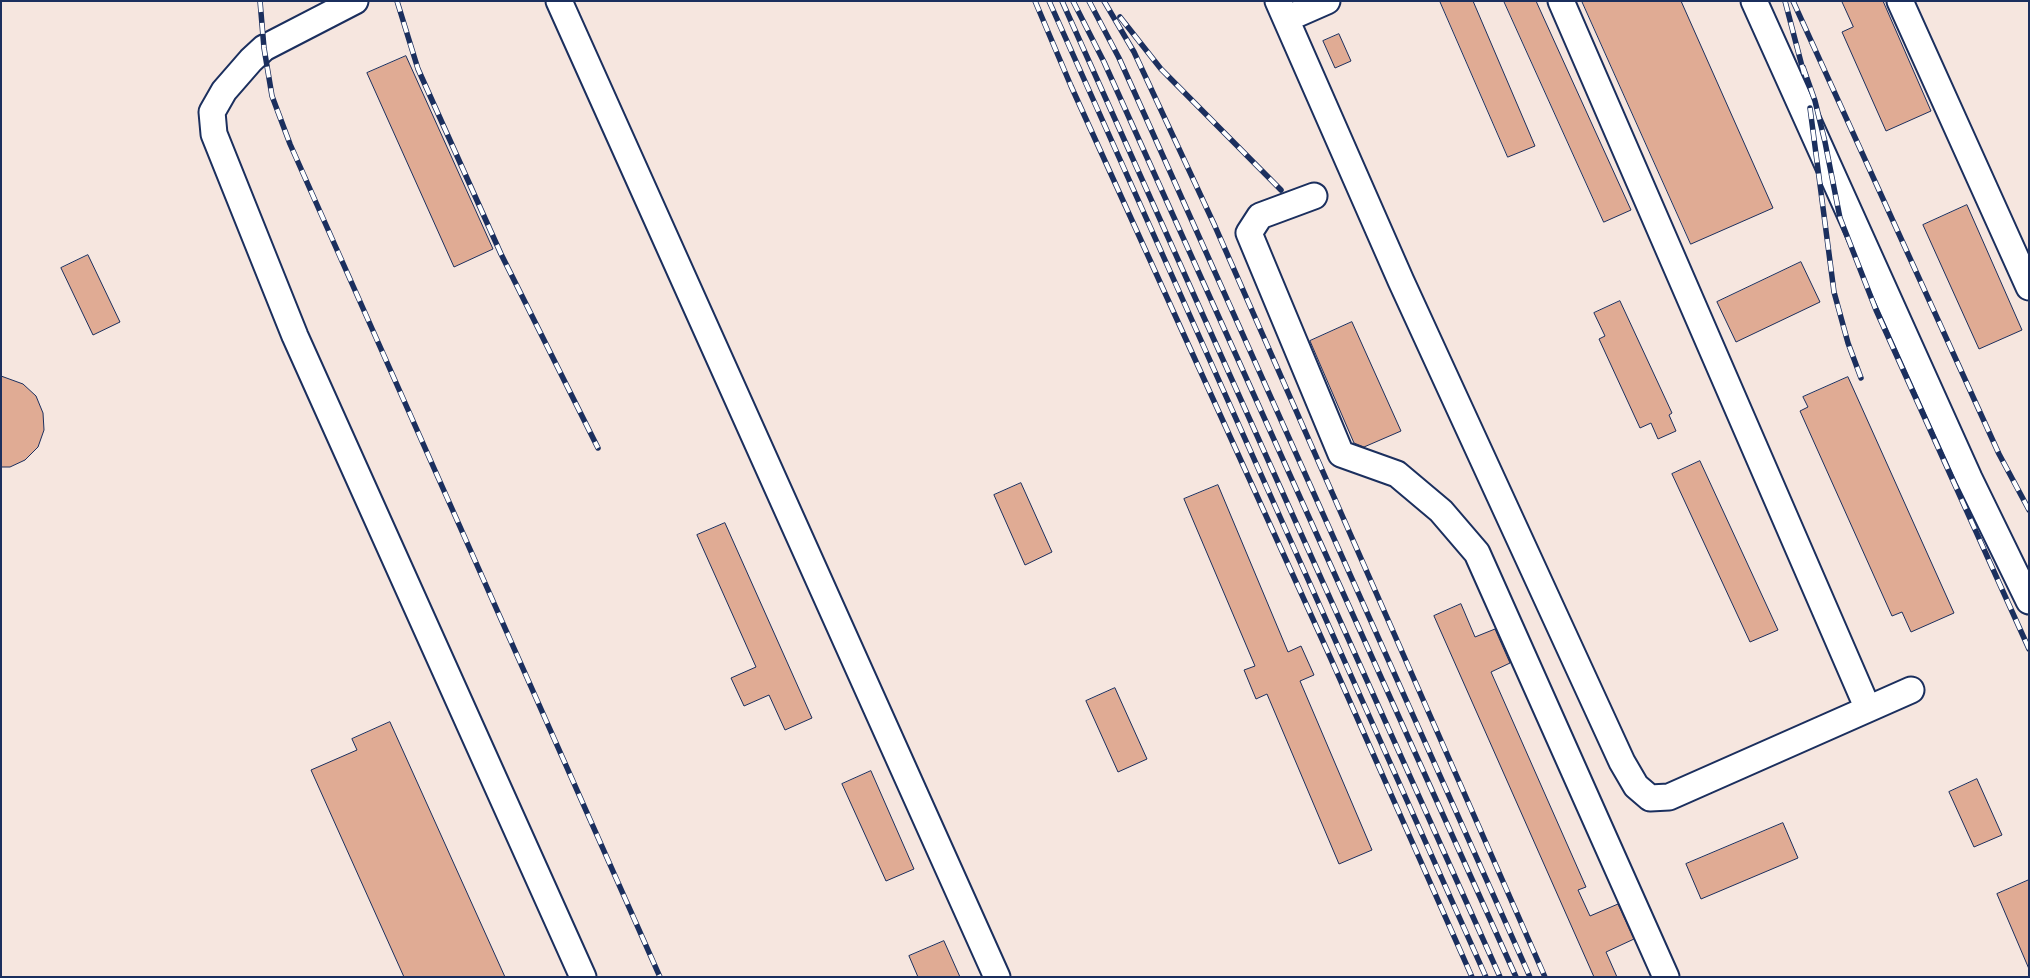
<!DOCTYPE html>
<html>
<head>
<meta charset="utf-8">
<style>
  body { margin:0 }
  #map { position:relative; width:2030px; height:978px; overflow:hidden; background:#fff; font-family:Pangolin,sans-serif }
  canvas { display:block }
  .frame { position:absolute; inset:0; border:2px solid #1b2f5e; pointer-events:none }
</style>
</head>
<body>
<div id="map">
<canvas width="2030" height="978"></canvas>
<div class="frame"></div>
</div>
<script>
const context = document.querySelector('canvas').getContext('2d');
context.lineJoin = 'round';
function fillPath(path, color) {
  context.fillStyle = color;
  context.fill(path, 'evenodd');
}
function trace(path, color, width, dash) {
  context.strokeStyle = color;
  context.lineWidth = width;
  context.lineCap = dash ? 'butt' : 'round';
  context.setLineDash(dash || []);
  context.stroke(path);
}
fillPath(new Path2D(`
  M1 1H2029V977H1Z`), '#f6e6df');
const building = new Path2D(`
  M1440 1H1473L1535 146 1508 157Z
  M1504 1H1536L1631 210 1604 222Z
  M1582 1H1681L1773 208 1691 244Z
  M1842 1H1883L1931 111 1886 131 1842 32 1853 27Z
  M1339 34 1351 61 1335 68 1323 41Z
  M406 56 493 249 454 267 367 73Z
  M1967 205 2022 330 1979 349 1923 225Z
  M88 255 120 322 93 335 61 268Z
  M1801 262 1820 302 1736 342 1717 302Z
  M1620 301 1672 413 1669 415 1676 431 1658 439 1651 423 1640 428 1599 339 1605 336 1594 313Z
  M1352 322 1401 431 1364 447 1354 443 1310 341Z
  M1 376 23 384 36 396 43 413 44 430 38 447 25 460 10 467H1Z
  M1848 377 1954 613 1911 632 1902 612 1892 616 1800 411 1808 407 1803 397Z
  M1700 461 1778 630 1750 642 1672 474Z
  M1021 483 1052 552 1025 565 994 495Z
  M1218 485 1288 652 1301 646 1314 675 1300 681 1372 850 1339 864 1267 694 1256 699 1244 670 1255 666 1184 499Z
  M725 523 812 718 785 730 769 695 744 706 731 678 756 667 697 535Z
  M1461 604 1475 637 1495 629 1510 663 1491 672 1586 887 1578 890 1590 916 1618 904 1634 939 1606 952 1617 977H1594L1434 616Z
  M1115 688 1147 759 1118 772 1086 701Z
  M390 722 505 977H404L311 770 357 750 352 739Z
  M871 771 914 869 886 881 842 784Z
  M1977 779 2002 835 1974 847 1949 792Z
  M1783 823 1798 858 1701 899 1686 864Z
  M2029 880V969L1997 894Z
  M944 941 960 977H918L909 956Z`);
fillPath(building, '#e0ab94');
trace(building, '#1b2f5e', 1);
const minor = new Path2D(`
  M355 1 264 48 251 60 224 91 212 112 214 134 295 336 583 977
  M559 1 997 977
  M1278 1 1401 281 1622 762 1636 786 1650 798 1669 797 1911 690
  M1561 1 1868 709
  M1754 1 1969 478 2029 601
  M1900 1 2029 287
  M1286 19 1327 1
  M1314 196 1260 216 1249 233 1341 454 1397 474 1441 511 1477 553 1666 977`);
trace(minor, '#1b2f5e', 29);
trace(minor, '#fff', 25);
const rail = new Path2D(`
  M260 1 264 48 272 96 290 144 660 977
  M397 1 418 69 501 254 598 448
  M1035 1 1071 86 1331 659 1472 977
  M1049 1 1486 977
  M1062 1 1500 977
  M1073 1 1104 62 1516 977
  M1089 1 1119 58 1146 118 1530 977
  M1104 1 1134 52 1214 224 1545 977
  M1785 1 1804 74
  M1793 1 1999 454 2029 510
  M1120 17 1161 69 1281 190
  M1803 67 1815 101 1825 142 1840 218 1876 310 2029 649
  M1810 108 1834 292 1848 343 1861 378`);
trace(rail, '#1b2f5e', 5.5);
trace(rail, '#fff', 4, [11]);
</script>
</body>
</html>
